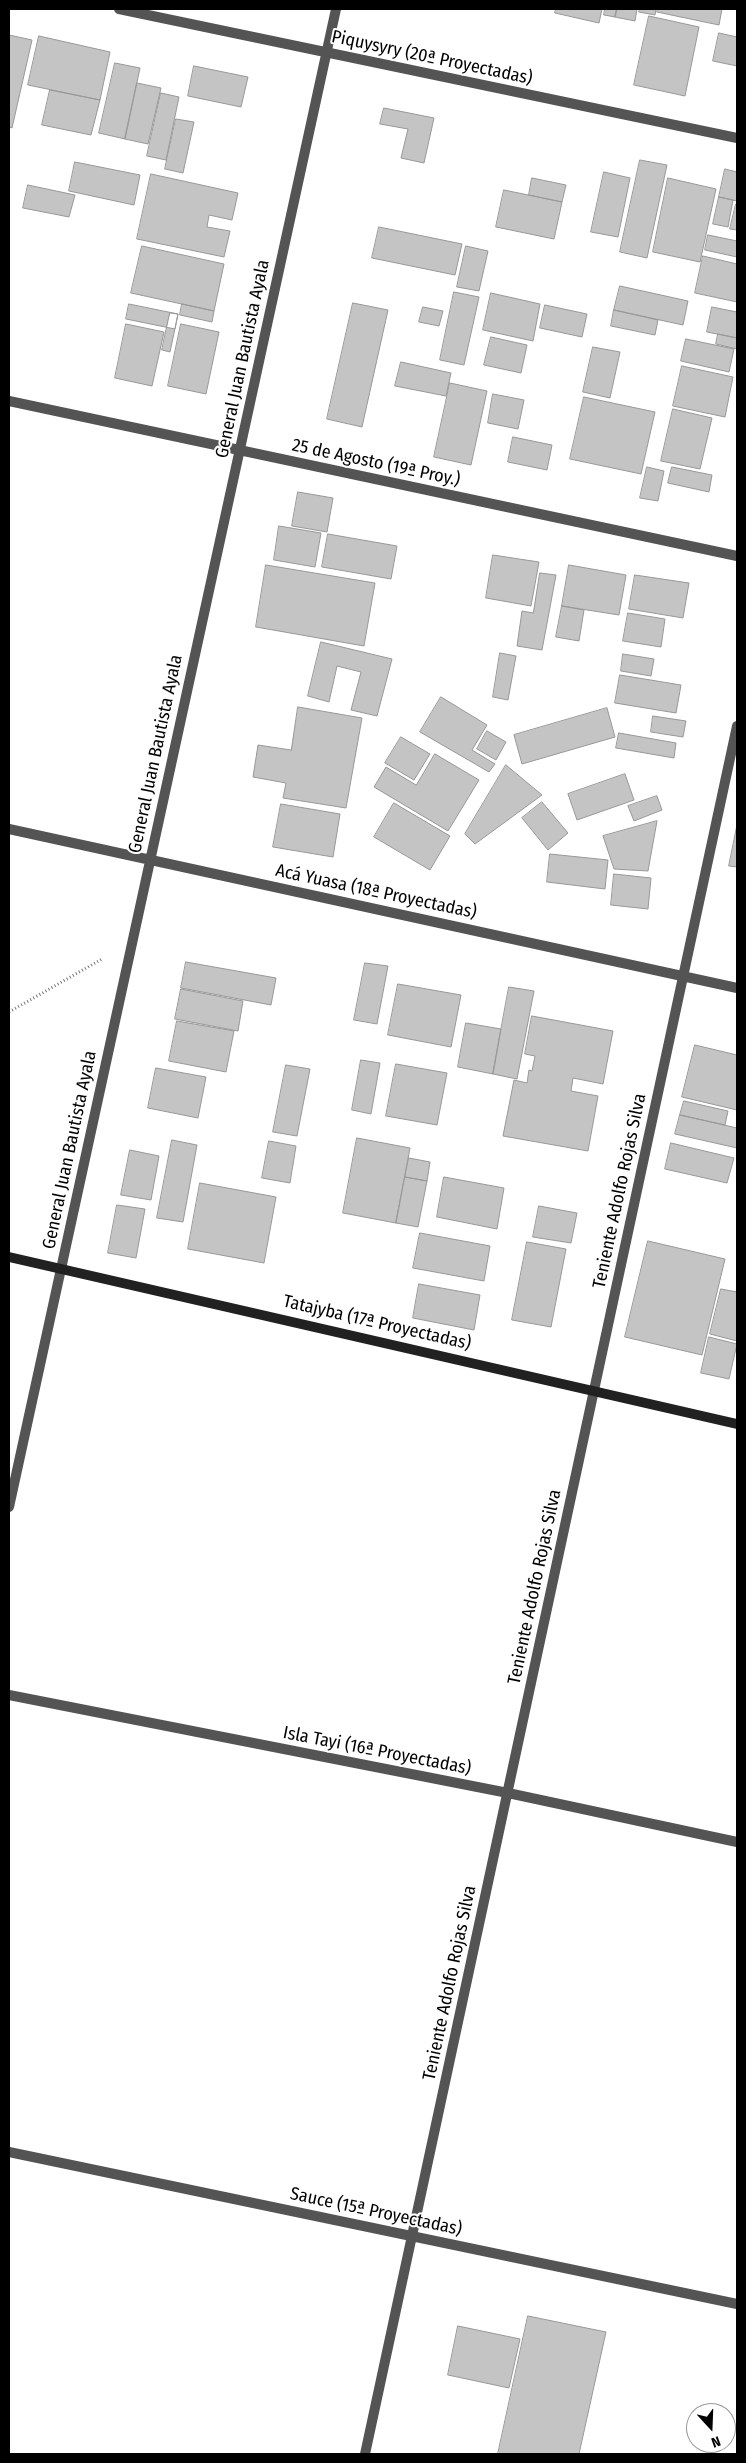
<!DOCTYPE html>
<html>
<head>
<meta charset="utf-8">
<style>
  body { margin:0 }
  #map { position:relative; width:746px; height:2463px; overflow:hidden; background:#fff; font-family:"Fira Sans Condensed",sans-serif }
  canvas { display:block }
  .frame { position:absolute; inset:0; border:10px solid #000; pointer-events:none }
  .north { position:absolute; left:686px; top:2403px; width:50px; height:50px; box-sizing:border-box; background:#fff; border:1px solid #999; border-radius:50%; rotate:160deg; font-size:14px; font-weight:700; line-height:20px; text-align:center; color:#000 }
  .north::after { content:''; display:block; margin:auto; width:18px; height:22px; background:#000; clip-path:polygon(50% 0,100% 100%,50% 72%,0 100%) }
</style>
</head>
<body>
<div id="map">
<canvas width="746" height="2463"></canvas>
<div class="frame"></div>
<div class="north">N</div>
</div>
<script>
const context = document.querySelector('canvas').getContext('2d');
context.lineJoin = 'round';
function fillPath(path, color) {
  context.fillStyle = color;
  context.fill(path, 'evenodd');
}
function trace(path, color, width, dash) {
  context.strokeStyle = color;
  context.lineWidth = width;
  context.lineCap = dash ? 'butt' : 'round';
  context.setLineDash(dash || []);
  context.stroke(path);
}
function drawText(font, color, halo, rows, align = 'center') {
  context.font = font + ' "Fira Sans Condensed",sans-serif';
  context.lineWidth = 4;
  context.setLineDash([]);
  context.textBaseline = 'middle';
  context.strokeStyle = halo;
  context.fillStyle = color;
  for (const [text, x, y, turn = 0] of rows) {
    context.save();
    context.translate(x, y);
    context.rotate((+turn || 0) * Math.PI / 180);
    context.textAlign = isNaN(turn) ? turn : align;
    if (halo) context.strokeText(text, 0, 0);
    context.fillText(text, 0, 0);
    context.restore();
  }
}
const building = new Path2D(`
  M556 9H602L599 23 555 13Z
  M605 9H617L615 17 604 15Z
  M617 9H637L635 21 615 17Z
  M640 9H656L655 15 639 12Z
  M658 9H722L719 25 657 12Z
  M649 16 699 27 685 96 634 85Z
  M719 33 737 37V66L713 61Z
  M9 35 32 40 12 128 9 127Z
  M39 36 110 52 100 100 28 85Z
  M115 63 140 68 125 139 99 133Z
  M194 66 248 77 241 107 188 96Z
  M137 83 161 88 148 144 125 139Z
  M50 90 100 100 91 135 42 125Z
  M161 93 179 97 166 160 147 156Z
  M384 108 434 118 424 163 401 158 408 129 380 124Z
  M176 119 194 122 183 173 165 169Z
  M640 160 667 165 647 258 620 252Z
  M75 162 140 175 134 205 69 191Z
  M725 169 737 172V201L719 197Z
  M604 172 630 178 618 237 591 232Z
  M151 174 238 193 232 220 209 215 207 227 230 231 224 257 137 239Z
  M532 178 566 185 562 202 529 195Z
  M668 178 716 189 700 262 653 252Z
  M28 185 75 195 69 217 23 208Z
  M504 190 562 202 554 239 496 227Z
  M719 197 733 200 728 227 713 224Z
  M736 204H737V230L730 229Z
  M379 227 462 244 455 275 372 258Z
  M708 235 737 241V257L705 250Z
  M142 246 224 264 214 311 131 293Z
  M466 246 488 251 479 291 457 287Z
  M703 256 737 264V302L695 293Z
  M620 286 688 301 683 325 614 310Z
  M454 292 479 297 464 365 440 360Z
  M491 293 540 304 533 341 483 330Z
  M353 303 388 310 362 427 327 419Z
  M129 304 178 314 175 329 126 319Z
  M182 304 214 311 212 322 180 315Z
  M545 305 587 314 582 337 540 328Z
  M423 307 443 311 439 326 419 322Z
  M712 307 737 312V338L707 332Z
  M614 310 658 320 655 335 611 326Z
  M170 313 178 314 170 352 162 350Z
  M126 324 164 332 152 386 115 378Z
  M181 324 219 332 206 394 168 386Z
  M718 334 737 338V349L716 344Z
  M491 337 527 345 521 373 484 365Z
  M686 339 734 349 729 372 681 361Z
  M593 347 620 352 610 398 583 392Z
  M401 362 451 373 446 396 395 386Z
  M682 366 733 377 725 417 673 406Z
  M450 383 487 391 471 465 434 457Z
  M493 394 524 400 518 429 488 423Z
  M584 397 655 412 641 474 570 459Z
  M673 409 712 418 700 469 661 461Z
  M513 437 552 445 547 470 508 462Z
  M647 467 664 471 658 501 640 498Z
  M672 467 712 475 709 492 668 483Z
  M298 492 333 498 327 532 292 526Z
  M279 526 321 533 315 567 274 560Z
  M328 534 397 546 391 579 322 567Z
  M493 555 539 562 531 606 486 598Z
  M266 565 375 583 364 646 256 627Z
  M569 565 626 575 619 615 562 606Z
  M540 573 556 575 542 650 517 646 522 611 533 613Z
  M635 575 689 583 683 618 629 609Z
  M562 606 584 610 579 641 556 637Z
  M628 613 665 619 661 647 623 641Z
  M321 642 392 659 377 716 351 710 361 672 337 666 329 702 308 696Z
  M500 653 516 656 508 700 493 697Z
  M623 654 654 659 651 676 621 671Z
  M620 675 681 685 676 713 615 703Z
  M441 697 487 725 472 750 495 764 489 772 420 732Z
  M298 707 362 718 346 808 283 798 286 783 253 777 258 745 291 750Z
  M607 708 615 737 522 764 514 735Z
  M653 716 686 721 683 737 651 732Z
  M487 731 506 742 496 760 477 749Z
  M619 733 676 743 674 758 616 748Z
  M401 737 430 754 414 780 385 763Z
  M435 754 479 780 448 831 374 787 386 767 416 785Z
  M506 765 542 795 475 844 465 834Z
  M625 774 634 800 577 820 568 794Z
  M657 796 662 810 634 821 628 806Z
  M542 802 568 833 548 850 522 818Z
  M394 803 450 836 430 870 374 837Z
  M281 804 340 814 333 857 273 847Z
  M657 821 648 871 614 869 603 836Z
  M737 825V867L729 866Z
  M550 854 608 860 605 889 547 882Z
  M614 874 651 878 648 909 611 905Z
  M186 962 276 978 271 1005 181 988Z
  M365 963 388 966 377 1024 354 1020Z
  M398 984 461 995 451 1047 388 1035Z
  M509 987 534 991 517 1079 493 1074Z
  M181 989 243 1001 238 1031 175 1019Z
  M532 1016 613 1031 603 1084 573 1078 571 1091 598 1096 588 1151 503 1136 514 1080 527 1083 529 1070 532 1071 535 1056 525 1054Z
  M177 1021 234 1031 226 1072 169 1061Z
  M466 1023 501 1029 493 1074 458 1067Z
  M695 1045 737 1055V1110L682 1097Z
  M361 1060 380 1063 371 1114 352 1110Z
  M396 1064 447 1073 437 1125 386 1116Z
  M286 1065 310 1069 297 1136 273 1132Z
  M156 1068 206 1077 198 1118 148 1108Z
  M684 1101 728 1111 725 1125 680 1115Z
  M680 1115 737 1128V1148L675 1134Z
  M357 1138 410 1148 396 1223 343 1213Z
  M172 1140 197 1145 183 1222 157 1218Z
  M269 1141 296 1146 290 1183 262 1178Z
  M671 1143 734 1158 727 1183 665 1169Z
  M130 1150 159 1156 151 1200 121 1195Z
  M409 1158 430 1162 427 1181 405 1177Z
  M405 1177 427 1181 418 1227 396 1223Z
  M444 1177 504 1188 497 1229 437 1217Z
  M200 1183 276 1197 264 1263 188 1249Z
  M117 1205 145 1209 136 1258 108 1253Z
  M539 1206 577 1213 571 1243 533 1237Z
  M420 1233 490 1246 484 1281 413 1268Z
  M648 1241 725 1259 702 1355 625 1337Z
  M527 1242 566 1249 551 1327 512 1320Z
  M419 1284 480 1295 474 1330 413 1318Z
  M721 1289 737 1292V1341L710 1334Z
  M709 1337 737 1344 729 1379 701 1373Z
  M528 2316 606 2332 579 2454H498Z
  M458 2326 520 2339 509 2388 448 2375Z`);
fillPath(building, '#c4c4c4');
trace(building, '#989898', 1);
trace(new Path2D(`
  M9 1012 102 959`), '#767676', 3, [1, 2.5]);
trace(new Path2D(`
  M119 9 737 138
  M9 401 737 556
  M9 829 737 988
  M9 1507 336 9
  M9 1695 508 1793 737 1842
  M9 2152 737 2304
  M365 2454 737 726`), '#545454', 10);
trace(new Path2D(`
  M9 1257 737 1424`), '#212121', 10);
drawText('18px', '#000', '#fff', [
  ["Piquysyry (20ª Proyectadas)",432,58,12],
  ["General Juan Bautista Ayala",243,359,-78],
  ["25 de Agosto (19ª Proy.)",376,463,12],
  ["General Juan Bautista Ayala",156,754,-78],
  ["Acá Yuasa (18ª Proyectadas)",376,892,12],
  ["General Juan Bautista Ayala",70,1150,-78],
  ["Teniente Adolfo Rojas Silva",620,1191,-78],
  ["Tatajyba (17ª Proyectadas)",377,1323,13],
  ["Teniente Adolfo Rojas Silva",535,1587,-78],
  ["Isla Tayi (16ª Proyectadas)",377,1751,11],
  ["Teniente Adolfo Rojas Silva",450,1983,-78],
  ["Sauce (15ª Proyectadas)",376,2212,12]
]);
</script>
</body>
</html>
